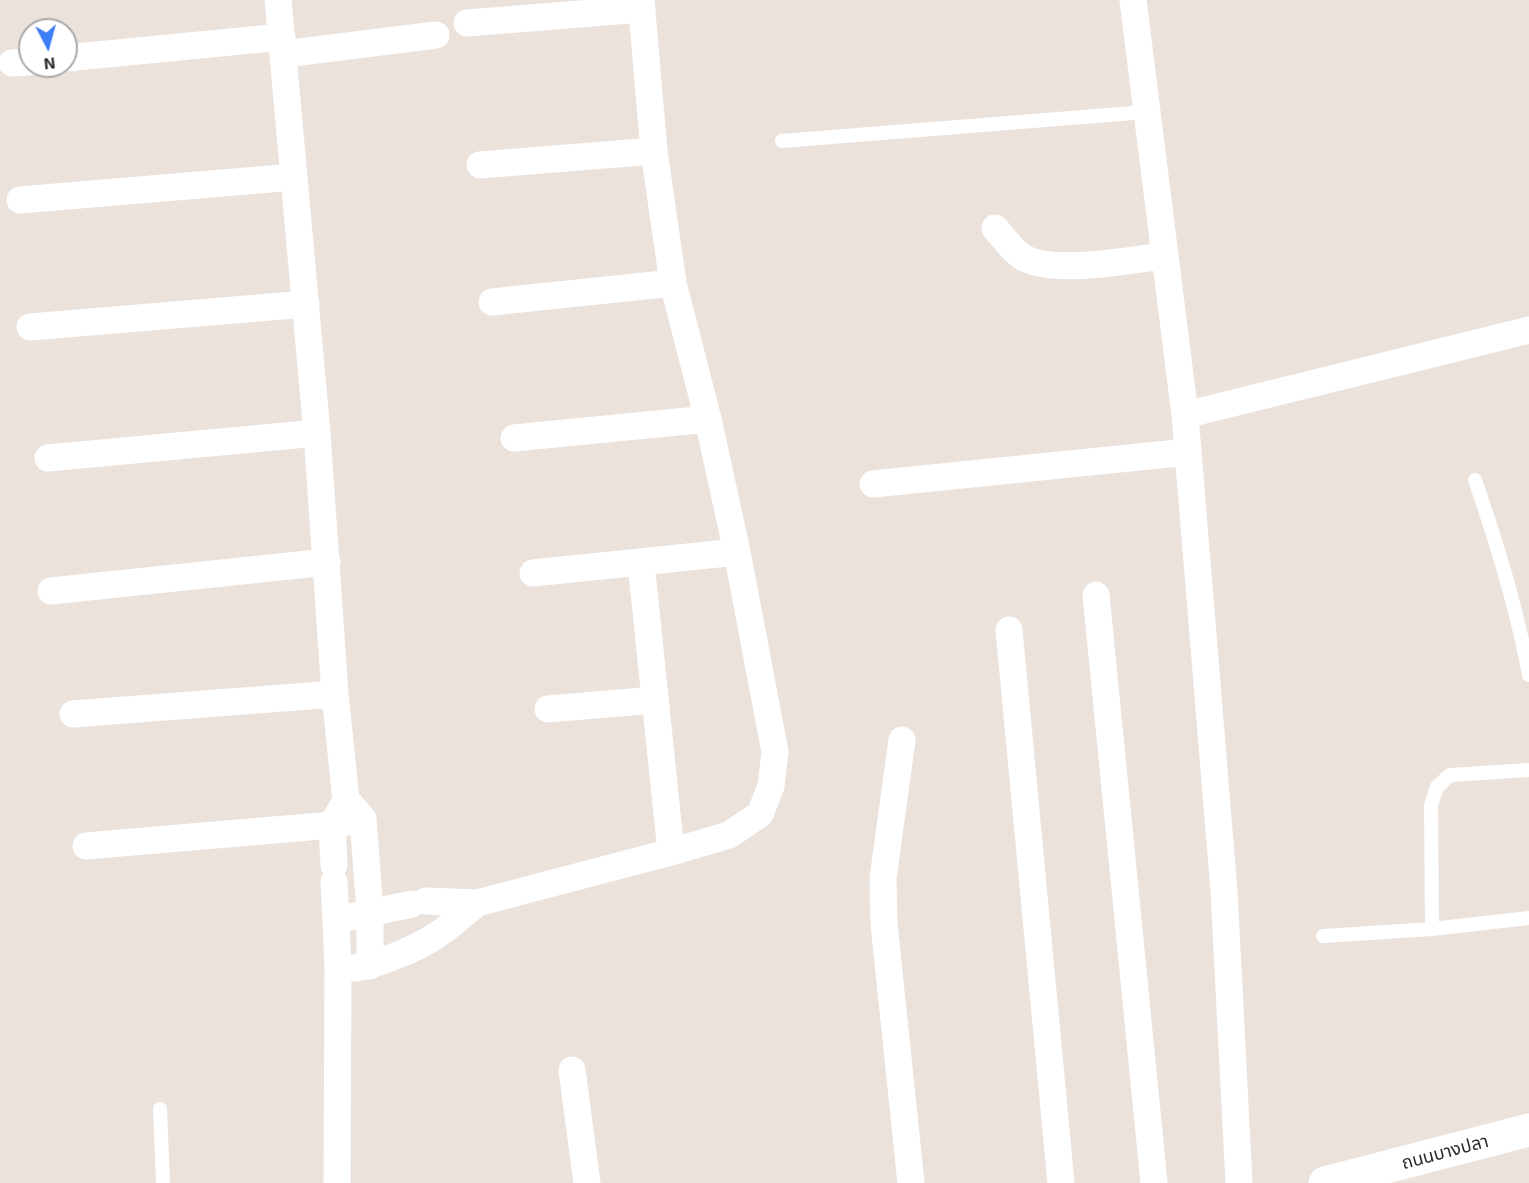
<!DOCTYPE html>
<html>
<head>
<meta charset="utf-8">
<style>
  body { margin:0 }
  #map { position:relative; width:1529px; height:1183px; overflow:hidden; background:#ece2dc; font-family:"Exo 2",sans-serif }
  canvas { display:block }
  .north { position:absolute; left:18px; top:18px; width:60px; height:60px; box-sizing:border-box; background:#fff; border:2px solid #aaa; border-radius:50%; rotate:174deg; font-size:16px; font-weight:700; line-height:24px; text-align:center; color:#2a2a2a }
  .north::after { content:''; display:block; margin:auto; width:21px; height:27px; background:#3e7ef6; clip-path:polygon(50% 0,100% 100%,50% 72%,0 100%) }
</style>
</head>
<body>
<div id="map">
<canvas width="1529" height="1183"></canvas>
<div class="north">N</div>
</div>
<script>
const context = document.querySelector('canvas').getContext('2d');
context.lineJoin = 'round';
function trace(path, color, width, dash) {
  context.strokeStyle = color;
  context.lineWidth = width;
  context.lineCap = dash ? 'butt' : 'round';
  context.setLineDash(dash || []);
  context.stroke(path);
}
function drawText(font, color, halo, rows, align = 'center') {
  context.font = font + ' "Exo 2","Noto Sans Thai",sans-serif';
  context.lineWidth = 4.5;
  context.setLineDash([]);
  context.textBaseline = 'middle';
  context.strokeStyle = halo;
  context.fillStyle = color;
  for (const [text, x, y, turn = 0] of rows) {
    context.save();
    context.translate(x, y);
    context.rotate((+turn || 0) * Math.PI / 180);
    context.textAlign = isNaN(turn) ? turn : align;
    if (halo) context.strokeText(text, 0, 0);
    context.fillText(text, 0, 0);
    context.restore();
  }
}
trace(new Path2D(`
  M782 141 1146 112
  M1475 480C1497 544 1517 608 1529 675
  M1432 929 1431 805 1437 787 1450 775 1529 770
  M1323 936 1432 929 1529 918
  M160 1109 163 1183`), '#fff', 14);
trace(new Path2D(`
  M278 0 317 433 335 694 346 800 332 825 334 865
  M1133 0 1185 415 1224 891 1239 1183
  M467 23 642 9
  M284 54 436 35
  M66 58 282 37
  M12 63 30 62
  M480 165 654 151
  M20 200 294 177
  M995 228C1003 237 1011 249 1021 256 1050 276 1128 260 1164 256
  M492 302 673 283
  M30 327 306 304
  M1185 415 1529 330
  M514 438 708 419
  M48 458 317 433
  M873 484 1188 452
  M641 563 671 852
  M533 573 737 552
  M51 591 327 562
  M1096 595 1154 1183
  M1009 630 1061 1183
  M548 709 655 700
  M73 714 335 694
  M902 740 883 878 884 924 911 1183
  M351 805 363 819 370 912V966
  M86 846 332 825 363 819
  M334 882 336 920
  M426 901 477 903 671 852 729 835 760 814 771 786 775 752 737 552 708 419 673 283 654 151 641 0
  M355 968C378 965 418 948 437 935 451 926 464 914 477 903
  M572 1070 587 1183
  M337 1183 338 970 336 920 412 904`), '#fff', 27);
trace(new Path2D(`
  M1325 1183 1529 1130`), '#fff', 33);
drawText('18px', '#2a2a2a', '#fff', [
  ["ถนนบางปลา",1445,1152,-15]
]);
</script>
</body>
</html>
